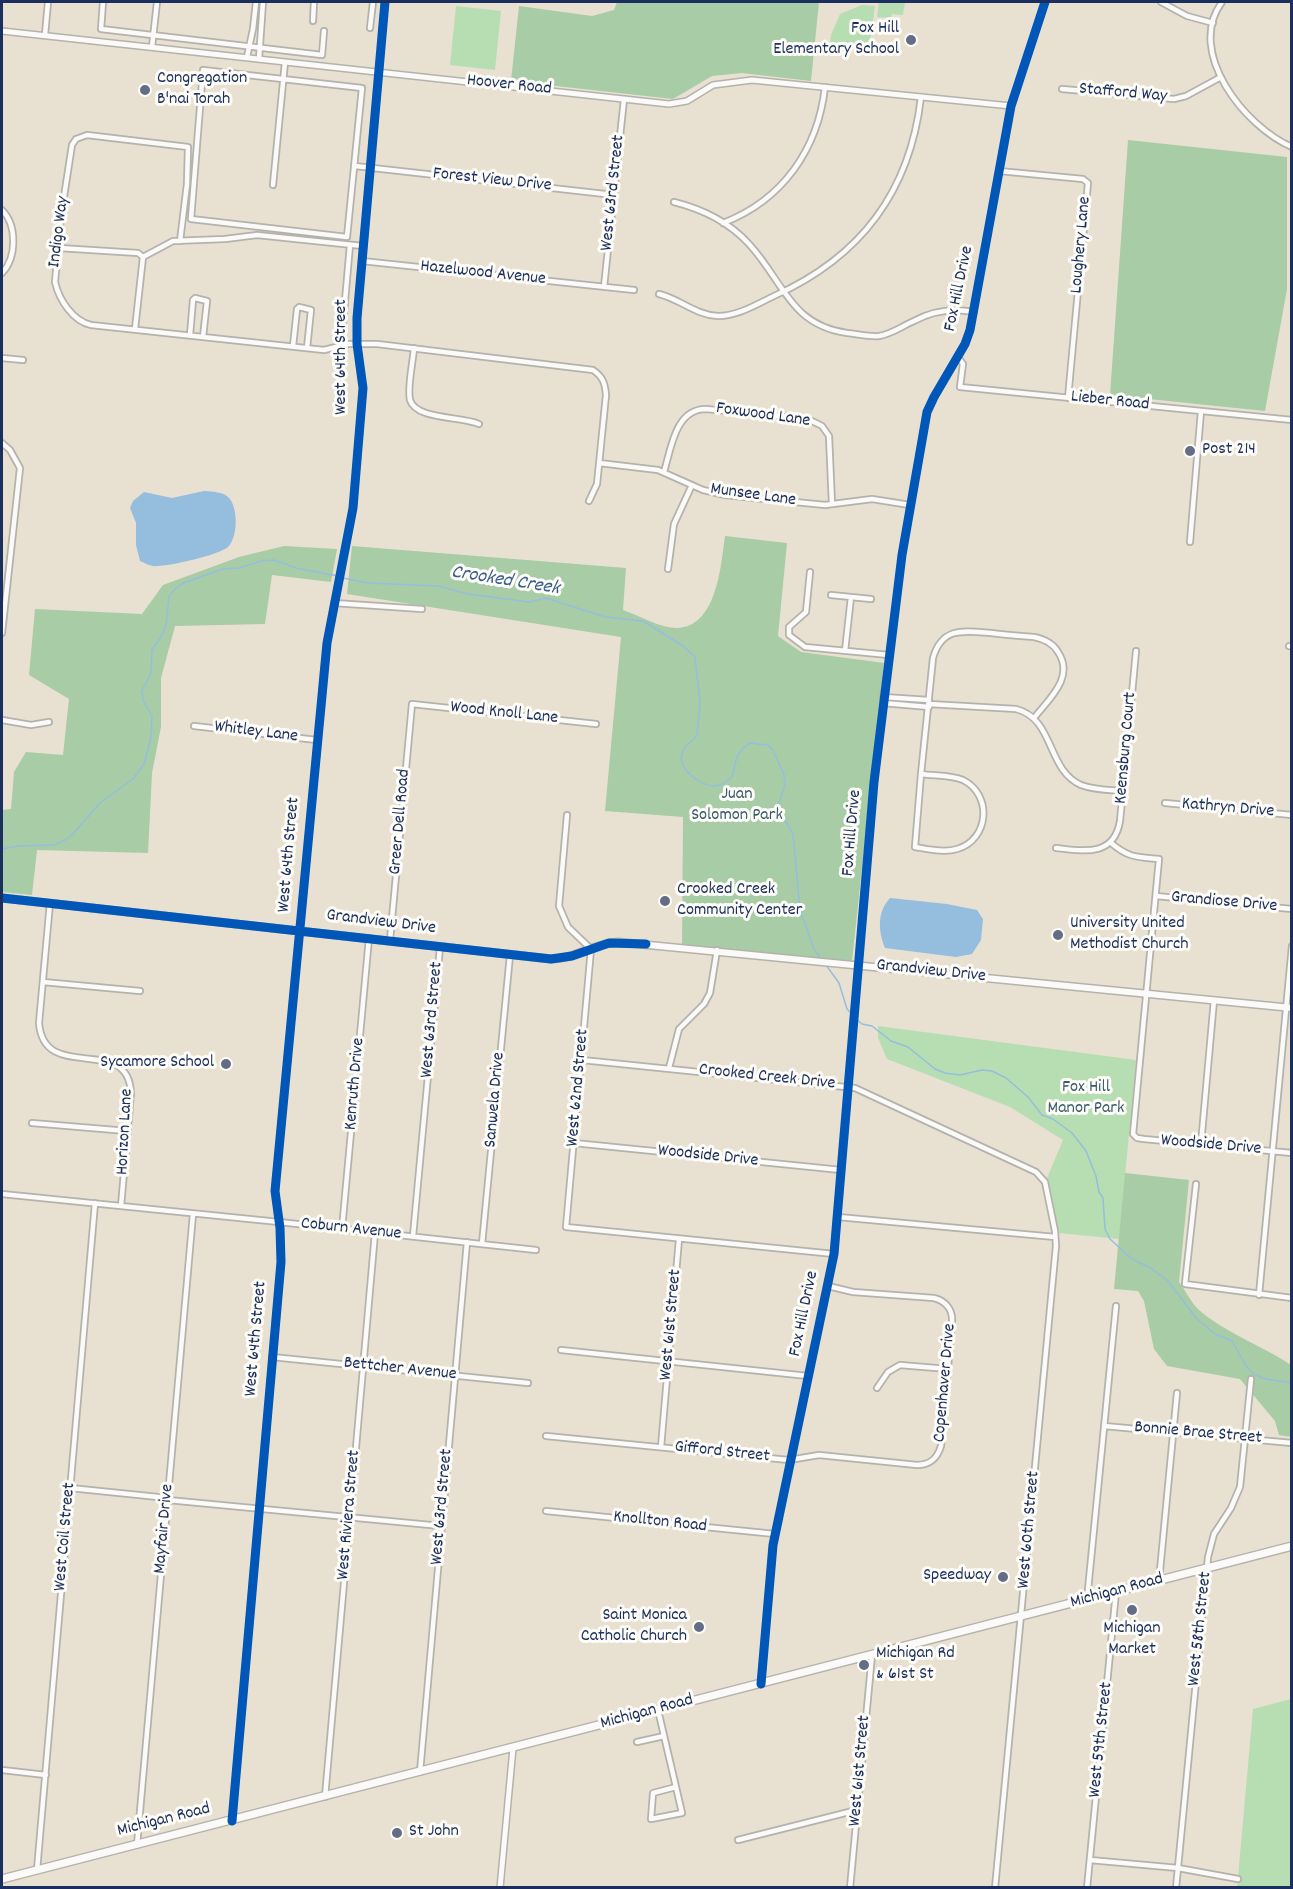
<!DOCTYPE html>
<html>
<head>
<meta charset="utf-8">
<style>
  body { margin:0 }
  #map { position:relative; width:1293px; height:1889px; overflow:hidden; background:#e8e0d1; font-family:Dekko,sans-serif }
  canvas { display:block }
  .frame { position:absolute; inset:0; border:3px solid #1b2f5e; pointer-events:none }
</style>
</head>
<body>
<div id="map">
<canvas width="1293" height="1889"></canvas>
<div class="frame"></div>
</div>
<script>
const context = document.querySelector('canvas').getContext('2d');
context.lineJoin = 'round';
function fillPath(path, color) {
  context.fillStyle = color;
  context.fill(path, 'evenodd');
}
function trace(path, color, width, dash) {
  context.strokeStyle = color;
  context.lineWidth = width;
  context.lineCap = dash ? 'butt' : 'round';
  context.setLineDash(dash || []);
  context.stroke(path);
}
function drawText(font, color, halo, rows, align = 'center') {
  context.font = font + ' Dekko,sans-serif';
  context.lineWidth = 6;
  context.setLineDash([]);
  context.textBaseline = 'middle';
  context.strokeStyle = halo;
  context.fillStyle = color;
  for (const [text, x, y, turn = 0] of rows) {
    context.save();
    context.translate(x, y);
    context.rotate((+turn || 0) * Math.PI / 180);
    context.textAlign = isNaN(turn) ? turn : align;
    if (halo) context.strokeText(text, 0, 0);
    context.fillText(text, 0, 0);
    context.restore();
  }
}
fillPath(new Path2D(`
  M879 2H905L903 15 892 14 891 18 877 17Z
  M862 5 875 6 869 49 830 45 831 35 840 14Z
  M456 6 501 11 495 70 450 65Z
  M878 1026 1136 1060 1119 1239 1059 1233 1047 1178 1063 1140 1010 1107 887 1059 878 1038Z
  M1291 1699V1887L1237 1888 1253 1709Z`), '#b7deb2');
fillPath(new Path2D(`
  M617 2H819L811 81 742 73 712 76 673 99 511 81 519 6 592 16 614 10Z
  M1128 140 1287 157V289L1265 411 1110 395Z
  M725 536 787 543 778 636 801 652 884 663 852 961 682 946 683 817 605 811 621 637 347 594 352 546 626 568 623 610C640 616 660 628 677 628 717 627 721 565 725 536Z
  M284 546 337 549 331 582 272 575 265 624 175 626 161 678V727L152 773 148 853 37 850 32 895 2 892V810L11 809 14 772 26 752 63 755 69 699 29 675 35 609 142 614 163 585 239 557Z
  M1125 1173 1189 1180 1179 1282C1185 1290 1191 1302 1198 1309 1223 1332 1263 1346 1291 1365V1437L1279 1435 1275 1421 1240 1379 1167 1366 1154 1349 1144 1301 1138 1291 1114 1289Z`), '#a8cca5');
fillPath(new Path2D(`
  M204 491C212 492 224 491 230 499 238 510 238 537 228 547 219 555 170 566 157 566 151 567 145 563 140 561L136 545V523L130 508 133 501 144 492 172 498Z
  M890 898 947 904 977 910 983 919 981 940 972 954 956 957 885 948C878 931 877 912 890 898Z`), '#95bede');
trace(new Path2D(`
  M343 578 368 583 438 586 468 594 529 602 546 598 605 617 643 621 683 646 695 657 700 702 697 735C693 742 684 745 682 753 677 769 701 786 715 786 723 785 727 782 732 777 736 762 735 752 750 743L768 745 773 750 784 775 785 784 779 803 782 815 793 834 800 910 814 949 821 959
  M2 849 19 846 54 845 65 840 72 835 100 803 133 779 144 764 151 738 152 716 143 700 142 691 151 673 152 650 161 637 166 625 169 597 174 590 183 583 223 569 239 568 261 561 274 560 296 568 338 576
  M826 965 839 983 847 1009 853 1015
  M856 1019 862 1024 872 1026 891 1041 908 1047 935 1069 945 1073 960 1075 982 1070 992 1071 1006 1078 1028 1097 1042 1115 1053 1119 1072 1133 1086 1151 1096 1176 1099 1192 1103 1198 1105 1229 1110 1239 1132 1259 1149 1267 1168 1281 1196 1318 1215 1334 1232 1341 1246 1366 1255 1375 1266 1379 1292 1383`), '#95bede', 1.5);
const minor = new Path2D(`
  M103 2 101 29 322 55 324 31
  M1161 2 1187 16 1213 23
  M1222 2C1185 52 1245 127 1292 147
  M313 21 314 2
  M370 28 373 2
  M45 35 48 2
  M152 47 157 2
  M247 57 253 29 256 2
  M259 59 263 2
  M203 70 362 88 347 237 191 219Z
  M1062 89 1174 99 1186 96 1221 77
  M355 166 614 195
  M999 171 1083 179 1088 183 1068 398
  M273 185 285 62
  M674 202C702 209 729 222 749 244 784 282 790 325 847 333 858 334 869 337 879 336 892 334 902 326 914 321 932 311 953 308 974 312
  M2 210C17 225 17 257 2 273
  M723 223C783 200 818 149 825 87
  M180 241 187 184 188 147 87 135 76 139 72 145 61 216 55 282C59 300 73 321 91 325L324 350 348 344H377L593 370C603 377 605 383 606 395L597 484 589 501
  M59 248 138 253 143 257
  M143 257 173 241 225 239 257 235 363 246
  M362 261 634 290
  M604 287 624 99
  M659 294C680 299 695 315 718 316 738 316 757 304 774 296 861 257 910 192 921 97
  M135 329 143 257
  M190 335 193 300 195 298 207 301 203 337
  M293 346 297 309 299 307 311 310 307 348
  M341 346 350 245
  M414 348C413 362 407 388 410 400 416 420 462 416 479 424
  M958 357 963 364 960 387 1292 420
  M2 358 23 360
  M2 443 10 450 20 468 2 633
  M599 463 658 470 703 490 725 495 825 505 872 499 910 505
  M664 472C671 449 675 409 706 409L808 419 822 426 829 436 832 504
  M1190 542 1201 411
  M668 569 674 524 692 485
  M810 572 806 612 789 627V635L805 647 889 655
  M831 595 871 599
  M334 603 422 609
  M1289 646 1292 647
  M845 651 851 597
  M883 697 929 700
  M883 703 929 707
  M929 704 1016 709C1055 719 1046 769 1081 785 1094 790 1109 790 1123 791
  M2 720 31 725 49 722
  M194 726 317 740
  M921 774 933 658C942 626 965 631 991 633 1006 635 1020 636 1034 637 1044 639 1053 643 1058 652 1075 677 1049 699 1034 718
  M921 774C935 776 951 775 963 780 993 795 989 840 957 849 944 853 928 849 915 847Z
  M1165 803 1292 815
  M567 815 559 906 568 927 591 949 566 1227 834 1254
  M1110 842C1128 858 1137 857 1159 859L1133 1134 1137 1138 1144 1139 1292 1153
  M1056 848C1084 851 1114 857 1120 821L1136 651
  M1156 896 1292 909
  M50 903 39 1023C44 1085 128 1032 131 1093L121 1206
  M390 940 412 704 596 724
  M43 982 140 991
  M582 1060 855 1088 1036 1172 1045 1182 1055 1231 1056 1246 995 1888
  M669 1068 679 1029 704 1004 710 993 717 950
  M32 1123 127 1131
  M574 1143 841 1170
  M1201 1144 1214 1000
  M1196 1184 1185 1284 1292 1298
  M2 1194 279 1222 536 1250
  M838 1217 1055 1237
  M342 1229 369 938
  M413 1236 440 947
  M482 1244 510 955
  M1259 1295 1292 946
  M561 1350 808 1376
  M272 1357 528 1383
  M877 1388 888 1372 900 1365 948 1369
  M1104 1426 1292 1443
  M546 1436 789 1460 819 1455 917 1465C930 1465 937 1459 941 1446L952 1322C953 1310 946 1301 934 1298L853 1292 828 1286
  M661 1447 679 1239
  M70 1488 168 1498
  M168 1500 441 1526
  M546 1511 775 1534
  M1159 1581 1177 1393
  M1087 1600 1116 1306
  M658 1710 676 1787
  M637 1742 664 1736
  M2 1770 46 1775
  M420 1772 467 1242
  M676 1787 682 1813 651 1819 653 1793Z
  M325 1797 375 1233
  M738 1840 857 1810
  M137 1845 193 1214
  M1090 1860 1178 1868 1238 1879
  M37 1870 95 1203
  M850 1888 872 1655
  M1087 1888 1116 1592
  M1176 1888 1208 1557 1214 1534 1231 1508 1240 1487 1251 1379`);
const tertiary = new Path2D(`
  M2 31 669 104 687 101 713 85 752 80 1011 106
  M761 1684 773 1545 834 1254 874 782 902 555 927 412 934 397 965 344 970 330 1011 106 1045 2
  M232 1821 281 1262 280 1228 275 1191 327 643 353 508 363 388 357 344V318L385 2
  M500 1888 513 1748`);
const secondary = new Path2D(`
  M2 898 551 959C575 959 594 943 618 942L1292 1008`);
const primary = new Path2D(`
  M2 1879 1292 1546`);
trace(minor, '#b4b2ad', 8);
trace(tertiary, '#b4b2ad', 8);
trace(secondary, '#b4b2ad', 9);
trace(primary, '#b4b2ad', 10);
trace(minor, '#fcfaf8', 4.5);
trace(tertiary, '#fcfaf8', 5);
trace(secondary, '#fcfaf8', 6);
trace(primary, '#fcfaf8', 7);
trace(new Path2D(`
  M2 898 551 959 572 956 609 943 646 944
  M761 1684 773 1545 834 1254 874 782 902 555 927 412 934 397 965 344 970 330 1011 106 1045 2
  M232 1821 281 1262 280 1228 275 1191 327 643 353 508 363 388 357 344V318L385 2`), '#0057b8', 9);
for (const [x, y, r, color] of [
  [911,40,6,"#636d86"],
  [145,90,6,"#636d86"],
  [1190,451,6,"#636d86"],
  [665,901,6,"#636d86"],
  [1058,935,6,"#636d86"],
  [226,1064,6,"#636d86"],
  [1003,1577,6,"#636d86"],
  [1132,1610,6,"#636d86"],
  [699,1627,6,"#636d86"],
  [864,1665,6,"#636d86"],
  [397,1833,6,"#636d86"]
]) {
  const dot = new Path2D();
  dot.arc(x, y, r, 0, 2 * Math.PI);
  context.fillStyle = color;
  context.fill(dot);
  trace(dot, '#fdfcf7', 2);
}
drawText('18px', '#1b2f5e', '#fdfcf7', [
  ["Fox Hill",899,30,"right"],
  ["Elementary School",899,51,"right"],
  ["Congregation",157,80],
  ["B'nai Torah",157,101],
  ["Post 214",1202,451],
  ["Crooked Creek",677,891],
  ["Community Center",677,912],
  ["University United",1070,925],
  ["Methodist Church",1070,946],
  ["Sycamore School",214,1064,"right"],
  ["Speedway",991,1577,"right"],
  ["Saint Monica",687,1617,"right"],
  ["Catholic Church",687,1638,"right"],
  ["Michigan",1132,1630,"center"],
  ["Market",1132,1651,"center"],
  ["Michigan Rd",876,1655],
  ["& 61st St",876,1676],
  ["St John",409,1833]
], 'left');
drawText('18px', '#1b2f5e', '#fdfcf7', [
  ["Hoover Road",509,86,6],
  ["Stafford Way",1123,94,5],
  ["Forest View Drive",492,181,6],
  ["West 63rd Street",614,193,-84],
  ["Indigo Way",60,232,-83],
  ["Loughery Lane",1082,245,-85],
  ["Hazelwood Avenue",483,274,6],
  ["Fox Hill Drive",960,289,-78],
  ["West 64th Street",343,357,-90],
  ["Lieber Road",1110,402,6],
  ["Foxwood Lane",763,416,8],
  ["Munsee Lane",753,496,8],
  ["Wood Knoll Lane",504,714,6],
  ["Whitley Lane",256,733,7],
  ["Keensburg Court",1127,748,-85],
  ["Kathryn Drive",1228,809,5],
  ["Greer Dell Road",401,822,-85],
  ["Fox Hill Drive",853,833,-85],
  ["West 64th Street",290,855,-85],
  ["Grandiose Drive",1224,903,5],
  ["Grandview Drive",381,923,7],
  ["Grandview Drive",931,972,6],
  ["West 63rd Street",433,1020,-85],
  ["Crooked Creek Drive",767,1078,6],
  ["Kenruth Drive",356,1084,-85],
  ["West 62nd Street",579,1088,-85],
  ["Sanwela Drive",496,1100,-85],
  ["Horizon Lane",126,1132,-87],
  ["Woodside Drive",1211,1146,5],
  ["Woodside Drive",708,1157,6],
  ["Coburn Avenue",351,1230,6],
  ["Fox Hill Drive",805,1314,-78],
  ["West 61st Street",672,1325,-85],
  ["West 64th Street",257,1339,-85],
  ["Bettcher Avenue",400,1370,6],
  ["Copenhaver Drive",946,1383,-85],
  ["Bonnie Brae Street",1198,1434,5],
  ["Gifford Street",722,1453,6],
  ["West 63rd Street",443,1507,-85],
  ["West Riviera Street",350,1515,-85],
  ["Knollton Road",660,1523,6],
  ["Mayfair Drive",165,1529,-85],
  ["West 60th Street",1030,1530,-85],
  ["West Coil Street",66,1537,-85],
  ["Michigan Road",1117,1592,-15],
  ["West 58th Street",1201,1629,-84],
  ["Michigan Road",647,1713,-15],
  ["West 59th Street",1102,1740,-84],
  ["West 61st Street",861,1771,-85],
  ["Michigan Road",164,1821,-14]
]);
drawText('18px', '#385a6d', '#fdfcf7', [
  ["Juan",737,796],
  ["Solomon Park",737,817],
  ["Fox Hill",1086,1089],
  ["Manor Park",1086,1110]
]);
drawText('italic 20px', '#395c8d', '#fdfcf7', [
  ["Crooked Creek",505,582,9]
]);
</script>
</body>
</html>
